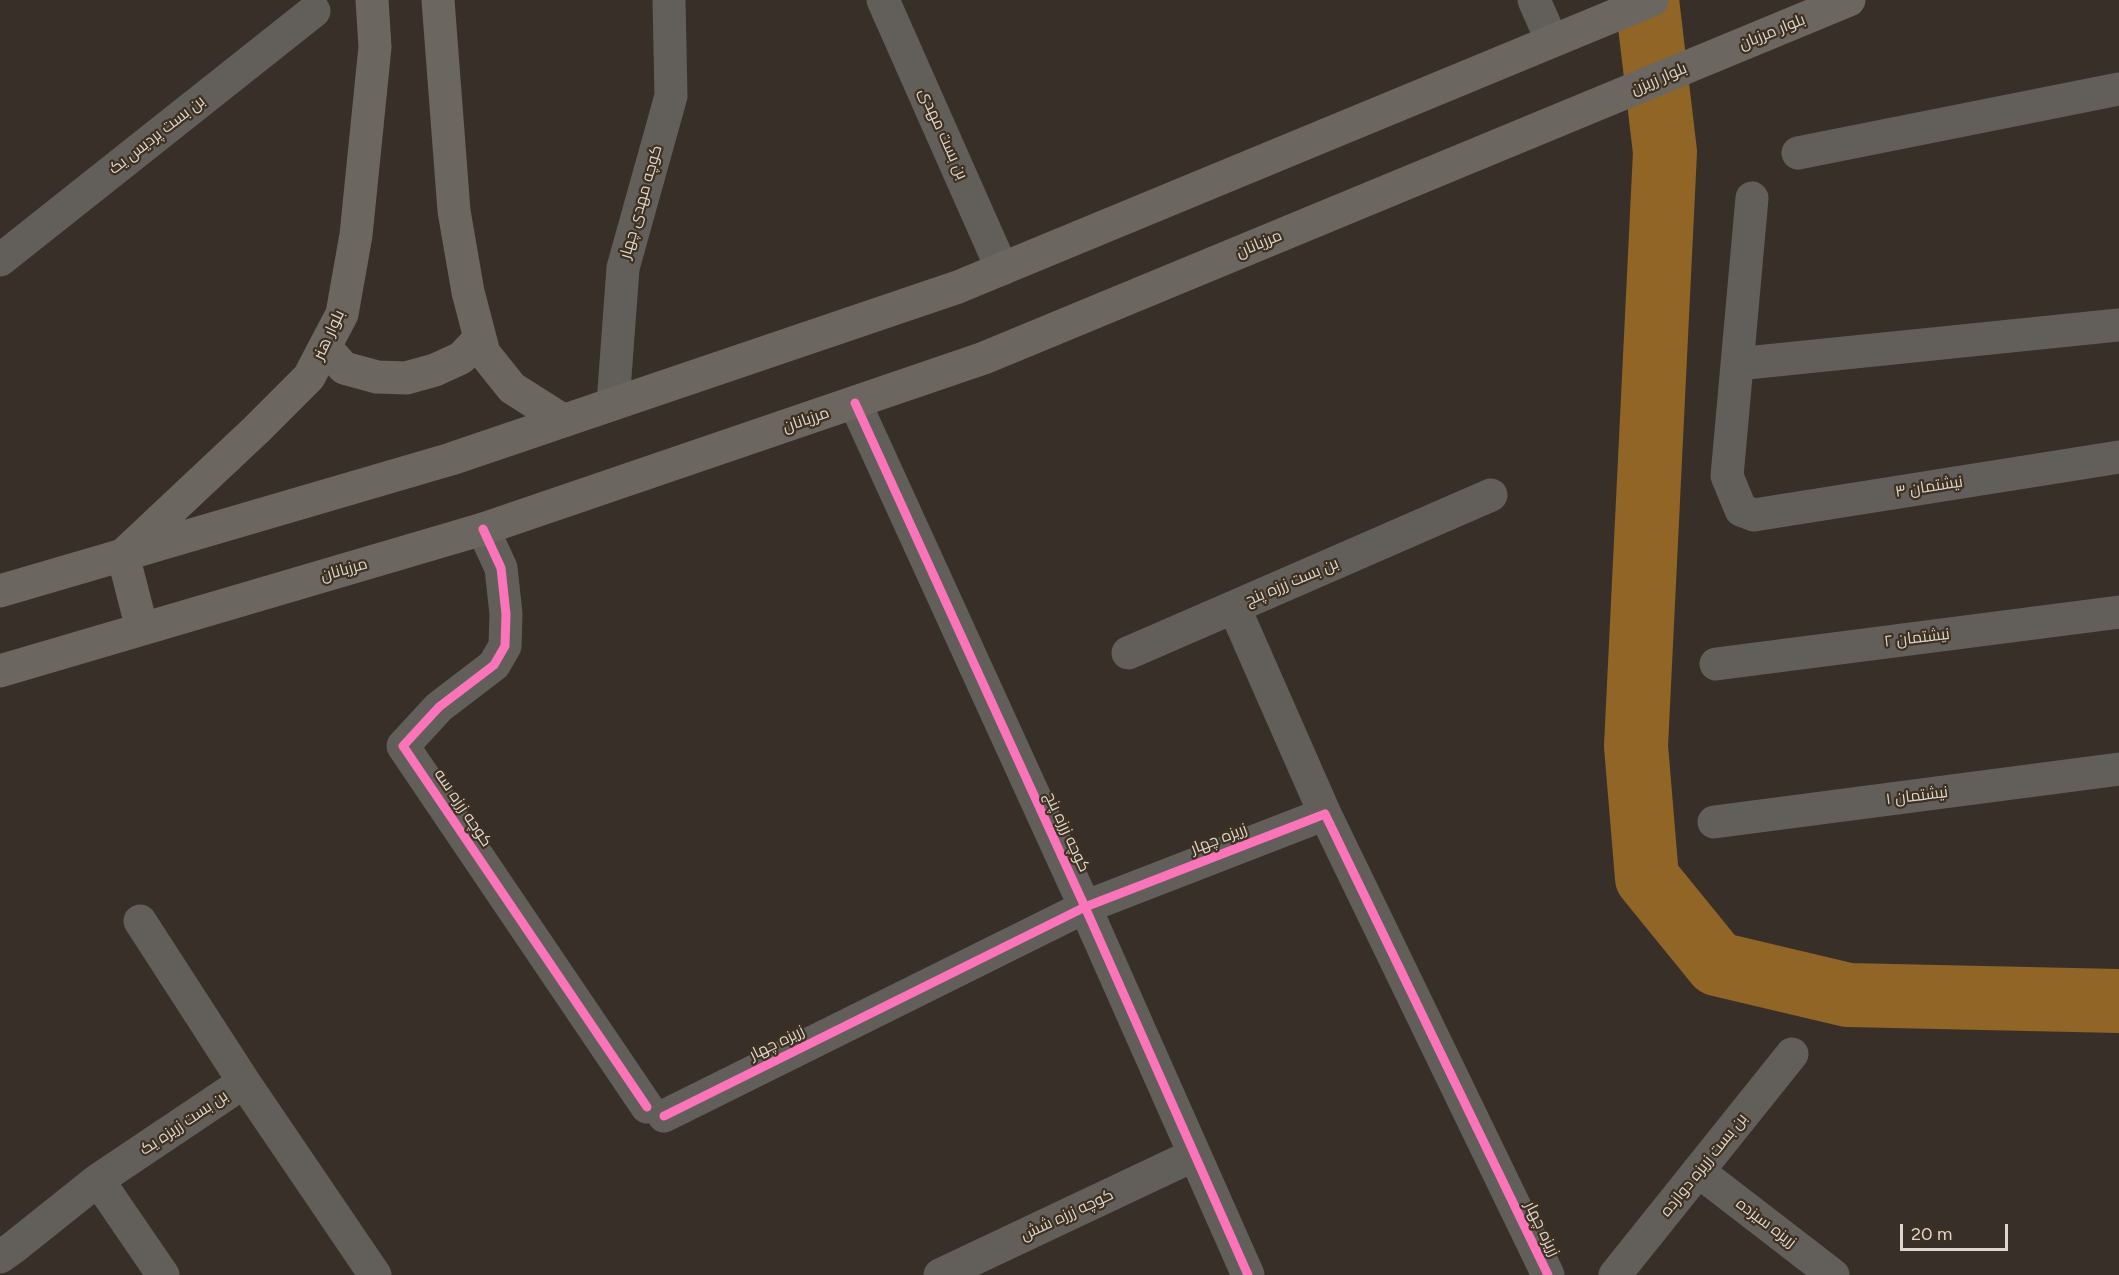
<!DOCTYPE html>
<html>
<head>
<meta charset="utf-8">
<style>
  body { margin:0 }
  #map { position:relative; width:2119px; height:1275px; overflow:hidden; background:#383028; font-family:Figtree,sans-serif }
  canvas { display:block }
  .scale { position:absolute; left:1900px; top:1224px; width:108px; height:27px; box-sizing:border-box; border:3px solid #ded6cc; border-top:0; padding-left:8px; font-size:18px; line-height:21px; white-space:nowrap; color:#ded6cc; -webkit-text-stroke:4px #3e3122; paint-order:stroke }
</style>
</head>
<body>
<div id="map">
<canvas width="2119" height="1275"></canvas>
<div class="scale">20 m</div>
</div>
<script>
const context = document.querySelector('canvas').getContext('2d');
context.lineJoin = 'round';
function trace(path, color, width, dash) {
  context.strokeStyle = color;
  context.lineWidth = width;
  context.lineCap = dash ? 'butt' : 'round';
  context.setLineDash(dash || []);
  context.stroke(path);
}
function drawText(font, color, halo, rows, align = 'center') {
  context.font = font + ' Figtree,Cairo,sans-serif';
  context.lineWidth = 4.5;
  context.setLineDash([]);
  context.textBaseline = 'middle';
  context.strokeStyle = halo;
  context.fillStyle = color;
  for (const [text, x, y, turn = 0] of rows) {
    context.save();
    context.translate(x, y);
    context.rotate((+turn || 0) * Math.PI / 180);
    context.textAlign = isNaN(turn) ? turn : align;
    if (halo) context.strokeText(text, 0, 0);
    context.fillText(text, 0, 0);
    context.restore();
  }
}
trace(new Path2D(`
  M1647 0 1665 152 1636 746 1647 878 1717 964 1848 995 2119 1001`), '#906526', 64);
trace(new Path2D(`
  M883 0 1002 269
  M1534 0 1552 41
  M1798 153 2119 89
  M1752 198 1727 476 1741 510 1754 515 2119 457
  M0 260 314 11
  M1737 364 2119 325
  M855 403 1085 907 1248 1275
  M613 404 623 268 671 96 669 0
  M483 529 501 568 506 614 505 646 494 665 439 707 403 746 647 1107
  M1128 653 1234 607
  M1716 664 2119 612
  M1325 814 1234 607 1491 495
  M1714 822 2119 769
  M244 1082 375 1275
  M664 1116 1085 907 1325 814 1548 1275
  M1698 1171 1833 1275
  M98 1180 163 1275
  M0 1257 14 1247 98 1180 244 1082 140 921
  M940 1275 1194 1155
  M1615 1275 1792 1054`), '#625f5b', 33);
trace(new Path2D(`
  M438 0 454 211 468 292 484 353 512 388 564 421
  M325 347 344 368 377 377 406 378 435 370 461 358 480 338
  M0 591 451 459 958 287 1652 0
  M142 629 123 555 256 430 309 377 342 314 356 235 375 47 372 0
  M0 671 483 529 984 358 1849 0`), '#6b6660', 33);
trace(new Path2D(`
  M855 403 1085 907 1248 1275
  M483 529 501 568 506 614 505 646 494 665 439 707 403 746 647 1107
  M664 1116 1085 907 1325 814 1548 1275`), '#fb73b8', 9);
drawText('16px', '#ded6cc', '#3e3122', [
  ["بلوار مرزبان",1772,32,-22],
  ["بلوار زریزن",1659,79,-23],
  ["بن بست مهدی",943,134,66],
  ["بن بست پردیس یک",157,135,-38],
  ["کوچه مهدی چهار",641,202,-74],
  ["مرزبانان",1259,244,-23],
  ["بلوار هنر",329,335,-65],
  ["مرزبانان",806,420,-19],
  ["نيشتمان ۳",1929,487,-9],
  ["مرزبانان",344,570,-16],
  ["بن بست زرزه پنج",1292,582,-23],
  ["نيشتمان ۲",1917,638,-7],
  ["نيشتمان ۱",1917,796,-7],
  ["کوچه زرزه سه",463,808,56],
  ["کوچه زرزه پنج",1067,832,65],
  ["زریزه چهار",1219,839,-21],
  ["زریزه چهار",777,1043,-26],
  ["بن بست زریزه یک",184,1123,-34],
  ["بن بست زریزه دوازده",1704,1165,-51],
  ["کوچه زرزه شش",1067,1215,-25],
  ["زریزه سیزده",1766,1223,37],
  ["زریزه چهار",1542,1229,64]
]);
</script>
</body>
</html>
